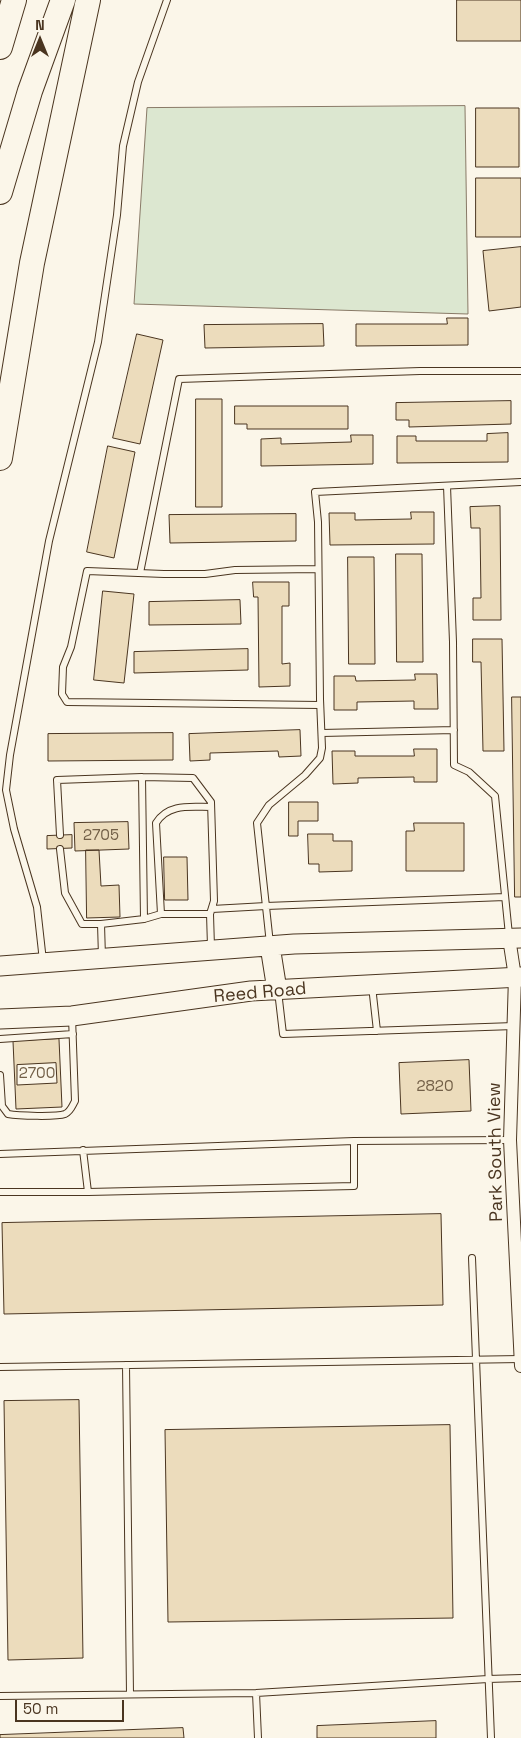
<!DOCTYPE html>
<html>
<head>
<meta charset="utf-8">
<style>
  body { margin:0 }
  #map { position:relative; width:521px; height:1738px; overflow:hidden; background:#fbf6e9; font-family:"Space Grotesk",sans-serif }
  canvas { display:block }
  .north { position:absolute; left:15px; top:15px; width:50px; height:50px; -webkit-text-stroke:4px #fbf6e9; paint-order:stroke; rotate:0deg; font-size:14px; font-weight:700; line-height:20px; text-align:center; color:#4a3520 }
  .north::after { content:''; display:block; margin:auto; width:18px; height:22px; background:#4a3520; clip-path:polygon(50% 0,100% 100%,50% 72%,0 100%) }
  .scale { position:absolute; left:15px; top:1700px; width:109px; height:22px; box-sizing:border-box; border:2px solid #4a3520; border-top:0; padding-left:6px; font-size:15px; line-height:18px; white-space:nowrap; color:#4a3520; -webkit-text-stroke:4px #fbf6e9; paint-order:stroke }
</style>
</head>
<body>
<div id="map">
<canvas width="521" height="1738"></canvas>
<div class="north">N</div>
<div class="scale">50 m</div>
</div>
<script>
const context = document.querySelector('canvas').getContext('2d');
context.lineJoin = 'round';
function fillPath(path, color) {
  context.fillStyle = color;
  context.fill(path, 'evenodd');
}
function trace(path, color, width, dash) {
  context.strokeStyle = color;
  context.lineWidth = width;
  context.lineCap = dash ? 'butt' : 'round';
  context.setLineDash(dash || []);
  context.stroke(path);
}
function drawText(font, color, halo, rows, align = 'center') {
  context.font = font + ' "Space Grotesk",sans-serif';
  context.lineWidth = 4;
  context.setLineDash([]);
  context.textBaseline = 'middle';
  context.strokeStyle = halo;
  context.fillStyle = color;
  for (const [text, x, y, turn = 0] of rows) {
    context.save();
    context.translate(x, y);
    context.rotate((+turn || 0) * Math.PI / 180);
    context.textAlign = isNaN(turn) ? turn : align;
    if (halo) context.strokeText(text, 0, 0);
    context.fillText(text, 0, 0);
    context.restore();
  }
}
const green = new Path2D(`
  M465 106 468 314 134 304 147 108Z`);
fillPath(green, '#dce7d0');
trace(green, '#887966', 1);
const building = new Path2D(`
  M457 0H521V41H457Z
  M476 108H519V167H476Z
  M476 178H521V237H476Z
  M521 247V307L489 311 483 251Z
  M447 318H468V345L356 346V324H447Z
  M323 324 324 346 205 348 204 325Z
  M137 334 163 340 140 444 113 438Z
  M196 399H222V507H196Z
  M511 401V424L409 427V420H396V403Z
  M235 406H348V429H247V424H235Z
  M508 433V462L397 463V436H416V441H487V434Z
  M351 435H373V464L261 466V439L281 438V444L351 442Z
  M108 446 135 452 114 558 87 552Z
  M500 506 501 620H473V598H481L480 528H471L470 507Z
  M411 512H434V544L330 545 329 513H355V520L411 519Z
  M296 514V541L170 543 169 515Z
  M396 554H422L423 662H397Z
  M348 557H374L375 664H349Z
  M253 582H289V606H282V664L290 663V686L259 687 258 597H254Z
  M103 591 134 594 124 683 94 680Z
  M240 600 241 624 149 625V602Z
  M473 639H502L504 751H483L481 662H473Z
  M248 649V670L134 673V652Z
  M415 674H437L438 709H414V701L357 702V710H334V676H355L356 681 415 680Z
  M512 697H521V897H515Z
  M300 730 301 756 279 757 278 751 210 753V760L190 761 189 734Z
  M173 733V760L48 761V734Z
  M414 749H437V782H414V777L358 778V783L333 784 332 751H355V756H414Z
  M289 802H318V821H298V836H289Z
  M128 822 129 849 75 851 74 823Z
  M414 823H464V871H406V831H414Z
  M308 834H333V841H352V871L319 872V864H309Z
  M72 835V848L47 849V836Z
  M86 850H99L101 886 119 885 120 917 87 918Z
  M164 857H187L188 900H165Z
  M59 1039 62 1107 16 1109 13 1041Z
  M469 1060 471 1111 401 1114 399 1063Z
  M56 1063 57 1083 17 1085V1065Z
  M441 1214 443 1305 4 1314 2 1223Z
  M79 1400 83 1658 8 1660 4 1401Z
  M450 1425 453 1618 168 1622 165 1430Z
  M436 1721V1738H317V1726Z
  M183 1728 184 1738H0V1735Z`);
fillPath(building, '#ecdcbc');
trace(building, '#4a3520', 1);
const lane = new Path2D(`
  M447 486 453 642 454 765 469 772 495 796 509 935
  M318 569 235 570 205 574H164L87 571 71 647 63 667 62 694 67 702 320 705
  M140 573 179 379 420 371H521
  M322 733 454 730
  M142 777 193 778 211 802 214 901 210 914
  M60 835 57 780 142 777 144 919
  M60 849 65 893 82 924H101
  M212 909 266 906 505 897
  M161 914 156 823C168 803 191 807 211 807
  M270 944 257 823 269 805 305 775 320 758 322 748 320 699 318 522 315 492 521 482
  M102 957 101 924 144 919 161 914H210L211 947
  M43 961 37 907 14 829 6 790 10 755 49 541 98 342 117 215 123 146 138 82 167 0
  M372 986 377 1031
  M278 991 283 1034 514 1026
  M0 1039 73 1034
  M0 1075 2 1106 8 1114C18 1116 57 1117 65 1114 71 1111 72 1106 75 1101L72 1017
  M83 1150 88 1192 354 1186V1141
  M0 1154 354 1141 510 1140
  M0 1192H88
  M472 1258 491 1738
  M126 1365 130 1694
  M0 1367 521 1359
  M256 1693 258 1738
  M0 1696 256 1693 488 1679 521 1678`);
const street = new Path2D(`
  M509 938 515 977 510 1140 521 1366`);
const secondary = new Path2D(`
  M270 946 277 990
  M0 966 294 944 521 938
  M0 1019 72 1016 251 991 521 977`);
const highway = new Path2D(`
  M0 47 14 0
  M0 192 30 91 63 0
  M0 458 32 263 88 0`);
trace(lane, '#4a3520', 8);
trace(street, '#4a3520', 14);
trace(secondary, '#4a3520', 21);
trace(highway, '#4a3520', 26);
trace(lane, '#fbf6e9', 6);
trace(street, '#fbf6e9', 12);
trace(secondary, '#fbf6e9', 19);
trace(highway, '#fbf6e9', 24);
drawText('15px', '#725f47', null, [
  ["2705",101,836],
  ["2700",37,1074],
  ["2820",435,1087]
]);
drawText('18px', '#4a3520', '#fbf6e9', [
  ["Reed Road",260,993,-5],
  ["Park South View",496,1152,-91]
]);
</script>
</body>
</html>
